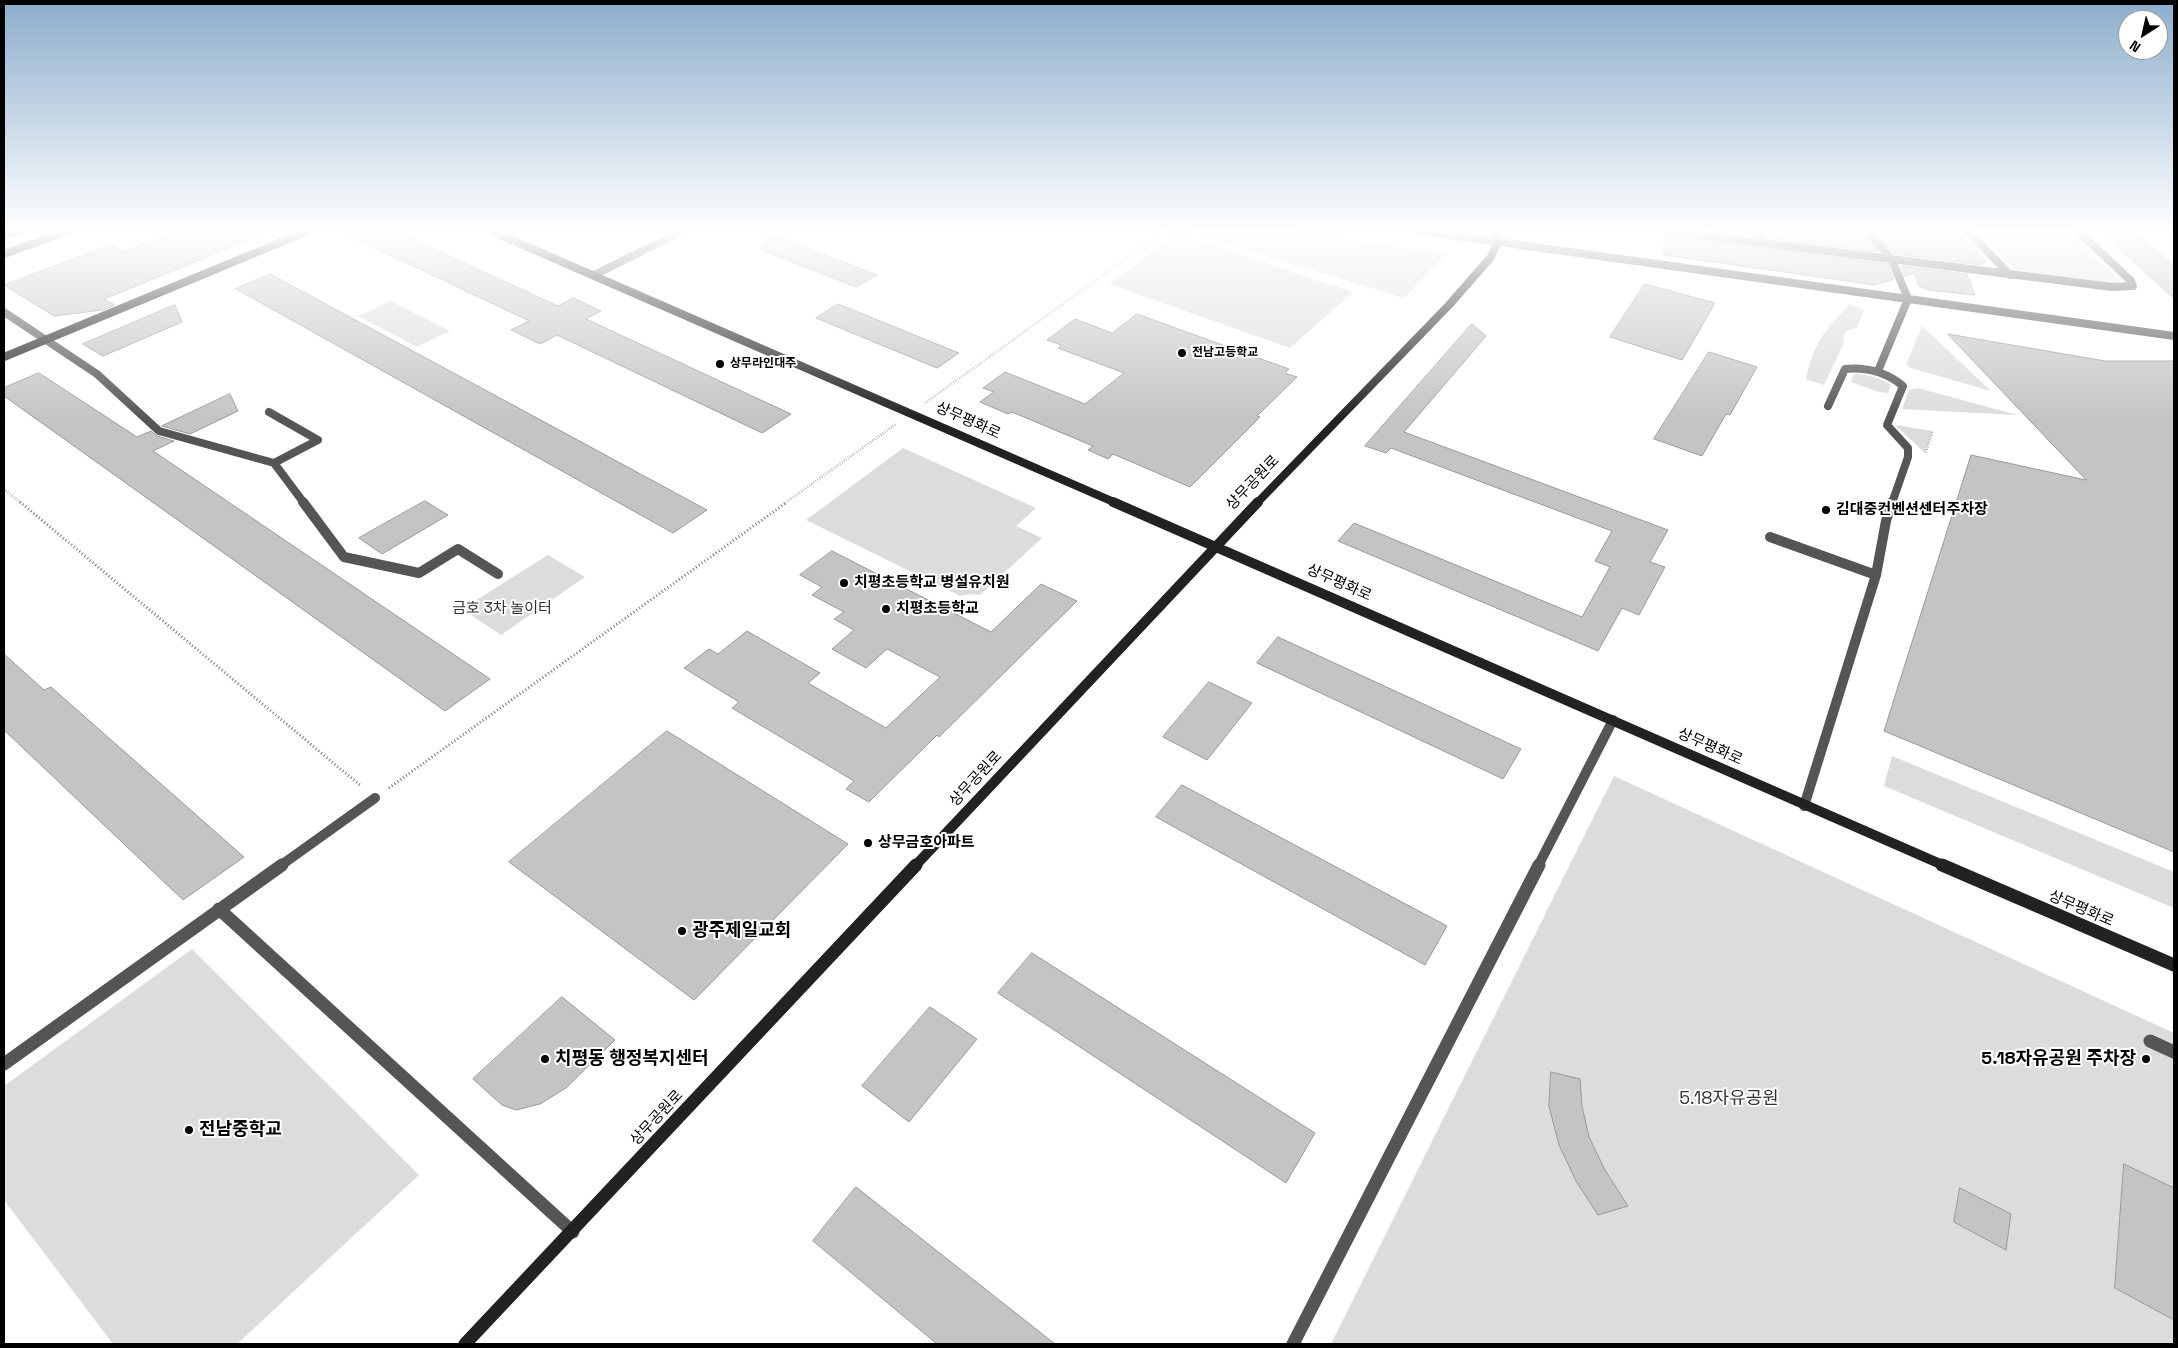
<!DOCTYPE html>
<html>
<head>
<meta charset="utf-8">
<style>
  body { margin:0 }
  #map { position:relative; width:2178px; height:1348px; overflow:hidden; background:#fff; font-family:"Space Grotesk",sans-serif }
  canvas { display:block }
  .frame { position:absolute; inset:0; border:5px solid #000; pointer-events:none }
  .north { position:absolute; left:2118px; top:10px; width:50px; height:50px; box-sizing:border-box; background:#fff; border:1px solid #999; border-radius:50%; rotate:215deg; font-size:14px; font-weight:700; line-height:20px; text-align:center; color:#000 }
  .north::after { content:''; display:block; margin:auto; width:18px; height:22px; background:#000; clip-path:polygon(50% 0,100% 100%,50% 72%,0 100%) }
</style>
</head>
<body>
<div id="map">
<canvas width="2178" height="1348"></canvas>
<div class="frame"></div>
<div class="north">N</div>
</div>
<script>
const context = document.querySelector('canvas').getContext('2d');
context.lineJoin = 'round';
function fillPath(path, color) {
  context.fillStyle = color;
  context.fill(path, 'evenodd');
}
function trace(path, color, width, dash) {
  context.strokeStyle = color;
  context.lineWidth = width;
  context.lineCap = dash ? 'butt' : 'round';
  context.setLineDash(dash || []);
  context.stroke(path);
}
function drawText(font, color, halo, rows, align = 'center') {
  context.font = font + ' "Space Grotesk","Noto Sans KR",sans-serif';
  context.lineWidth = 4;
  context.setLineDash([]);
  context.textBaseline = 'middle';
  context.strokeStyle = halo;
  context.fillStyle = color;
  for (const [text, x, y, turn = 0] of rows) {
    context.save();
    context.translate(x, y);
    context.rotate((+turn || 0) * Math.PI / 180);
    context.textAlign = isNaN(turn) ? turn : align;
    if (halo) context.strokeText(text, 0, 0);
    context.fillText(text, 0, 0);
    context.restore();
  }
}
fillPath(new Path2D(`
  M1195 231H1289L1446 254 1404 298 1191 233Z
  M1978 231H2066L2121 282 2116 284 2026 273 2014 269Z
  M1177 234 1353 292 1290 348 1109 284Z
  M391 301 450 331 417 347 358 316Z
  M1850 304 1864 310 1857 328 1846 331 1843 338 1844 343 1824 385 1806 379C1814 342 1824 331 1850 304Z
  M1922 326 1991 391 1911 368 1906 365Z
  M1854 374C1867 374 1881 378 1891 385L1888 393 1879 392 1851 382Z
  M1918 388 2017 415 1902 409 1909 390Z
  M1895 425 1933 431 1925 453Z
  M903 448 1036 508 1016 526 1042 538 980 595 971 594 960 596 806 520Z
  M548 555 585 577 501 635 462 609Z
  M1892 756 2174 872V908L1884 786Z
  M1614 776 2174 1033V1344H1331Z
  M192 949 419 1175 237 1344H113L4 1200V1086Z`), '#dcdcdc');
const building = new Path2D(`
  M178 231H270L104 299 115 305 103 310 54 316 4 285 110 245 123 252Z
  M339 231H395L558 306 573 298 601 311 586 319 791 414 762 433 557 335 540 344 511 330 529 321Z
  M1762 231H1863L1878 252 1767 238Z
  M1875 231H1956L1986 261 1981 265 1894 254Z
  M2100 231H2134L2174 266V298Z
  M768 233 877 275 856 287 762 250Z
  M1665 235 1888 264 1894 279 1875 285 1664 255Z
  M1901 266 1967 274 1975 295 1929 290 1919 286 1914 273 1904 276Z
  M270 274 487 391 707 510 673 533 236 289Z
  M1645 284 1715 303 1682 360 1610 337Z
  M838 304 959 353 937 368 816 318Z
  M175 305 182 322 103 356 83 344Z
  M1137 314 1289 369 1285 373 1297 377 1257 416 1260 417 1190 487 1113 454 1108 459 1088 450 1093 446 1012 412 1008 414 980 402 994 392 983 388 1005 372 1085 404 1124 373 1058 348 1061 345 1047 340 1075 319 1112 333Z
  M1472 324 1486 336 1404 432 1668 530 1650 562 1665 567 1639 615 1622 608 1598 651 1338 541 1354 523 1582 617 1610 567 1595 561 1612 531 1391 448 1386 453 1365 446Z
  M1948 334 2105 361H2174V852L1884 731 1971 455 2086 480Z
  M1709 352 1757 367 1730 415 1726 414 1702 456 1654 439Z
  M39 373 137 437 151 431 157 436 174 441 153 451 490 679 445 711 4 396V388Z
  M230 394 238 411 190 434 162 426Z
  M425 501 448 515 382 554 359 538Z
  M832 551 991 632 1041 584 1077 601 939 737 937 735 869 802 846 789 854 781 732 708 739 702 684 668 709 649 718 654 747 631 820 673 808 683 886 728 940 677 887 649 866 668 832 649 854 630 834 619 844 612 812 595 822 587 800 575Z
  M1278 637 1521 749 1503 779 1257 663Z
  M4 654 44 690 51 687 244 857 183 900 4 730Z
  M1209 682 1252 703 1207 760 1163 737Z
  M667 731 848 844 694 1000 509 862Z
  M1182 785 1447 926 1425 965 1156 817Z
  M1032 953 1315 1133 1286 1183 998 993Z
  M562 997 615 1040 566 1088 540 1104 516 1110 502 1105 473 1079Z
  M930 1007 977 1039 909 1122 862 1086Z
  M1551 1072 1580 1079 1582 1106 1589 1137 1605 1170 1628 1206 1598 1215 1576 1181 1559 1145 1549 1106Z
  M2124 1164 2174 1188V1320L2115 1288Z
  M856 1187 1055 1344H937L813 1241Z
  M1960 1188 2011 1214 2006 1250 1954 1222Z`);
fillPath(building, '#c4c4c4');
trace(building, '#999', 1);
trace(new Path2D(`
  M925 403 1165 231
  M1926 452 1933 431
  M4 489 21 503
  M785 503 896 424`), '#777', 2.5, [0.5, 2]);
trace(new Path2D(`
  M20 502 361 786
  M389 788 787 502`), '#777', 3, [1, 2.5]);
trace(new Path2D(`
  M594 275 682 231
  M46 340 97 374 159 431 274 463 304 503
  M1878 371 1908 299
  M1828 406 1845 369C1867 367 1886 372 1903 386L1887 425 1908 448V457L1892 503
  M269 412 318 440 274 463`), '#555', 8);
trace(new Path2D(`
  M303 502 344 557 419 573 458 549 498 574
  M1770 537 1876 575
  M1804 806 1876 575 1886 521 1892 502`), '#555', 10);
trace(new Path2D(`
  M2150 1041 2174 1052`), '#555', 13);
trace(new Path2D(`
  M1420 231 2174 336
  M1669 231 2112 287 2133 286 2131 281 2078 231
  M1755 231 1763 242
  M1868 231 1892 260 1908 299
  M1968 231 2010 275
  M4 312 46 340`), '#555', 8);
trace(new Path2D(`
  M280 866 375 798
  M1538 866 1613 720`), '#555', 10);
trace(new Path2D(`
  M219 909 573 1232
  M4 1064 282 865
  M1293 1344 1539 865`), '#555', 13);
trace(new Path2D(`
  M491 231 1116 503
  M4 236 20 231
  M4 254 68 231
  M4 357 308 231
  M1257 503 1449 305 1491 257 1498 241 1495 231`), '#222', 8);
trace(new Path2D(`
  M1113 502 1945 866
  M915 866 1258 502`), '#222', 10);
trace(new Path2D(`
  M1942 865 2174 965
  M465 1344 916 865`), '#222', 13);
const sky = context.createLinearGradient(0, 0, 0, 419);
sky.addColorStop(0, '#8cadcc');
sky.addColorStop(0.55, '#fff');
sky.addColorStop(1, '#ffffff00');
context.fillStyle = sky;
context.fillRect(0, 0, 2178, 419);
for (const [x, y, r, color] of [
  [1182,353,5,"#000"],
  [720,364,5,"#000"],
  [1826,510,5,"#000"],
  [844,583,5,"#000"],
  [886,609,5,"#000"],
  [868,843,5,"#000"],
  [682,931,5,"#000"],
  [545,1059,5,"#000"],
  [2146,1059,5,"#000"],
  [189,1130,5,"#000"]
]) {
  const dot = new Path2D();
  dot.arc(x, y, r, 0, 2 * Math.PI);
  context.fillStyle = color;
  context.fill(dot);
  trace(dot, '#fff', 2);
}
drawText('bold 12px', '#000', '#fff', [
  ["전남고등학교",1192,353],
  ["상무라인대주",730,364]
], 'left');
drawText('15px', '#000', '#fff', [
  ["상무평화로",968,421,24],
  ["상무공원로",1253,483,-46],
  ["상무평화로",1339,583,24],
  ["상무평화로",1710,747,24],
  ["상무공원로",976,779,-47],
  ["상무평화로",2081,909,23],
  ["상무공원로",657,1118,-47]
]);
drawText('bold 15px', '#000', '#fff', [
  ["김대중컨벤션센터주차장",1836,510],
  ["치평초등학교 병설유치원",854,583],
  ["치평초등학교",896,609],
  ["상무금호아파트",878,843]
], 'left');
drawText('15px', '#333', '#fff', [
  ["금호 3차 놀이터",502,609]
]);
drawText('bold 18px', '#000', '#fff', [
  ["광주제일교회",692,931],
  ["치평동 행정복지센터",555,1059],
  ["5.18자유공원 주차장",2136,1059,"right"],
  ["전남중학교",199,1130]
], 'left');
drawText('18px', '#333', '#fff', [
  ["5.18자유공원",1729,1099]
]);
</script>
</body>
</html>
